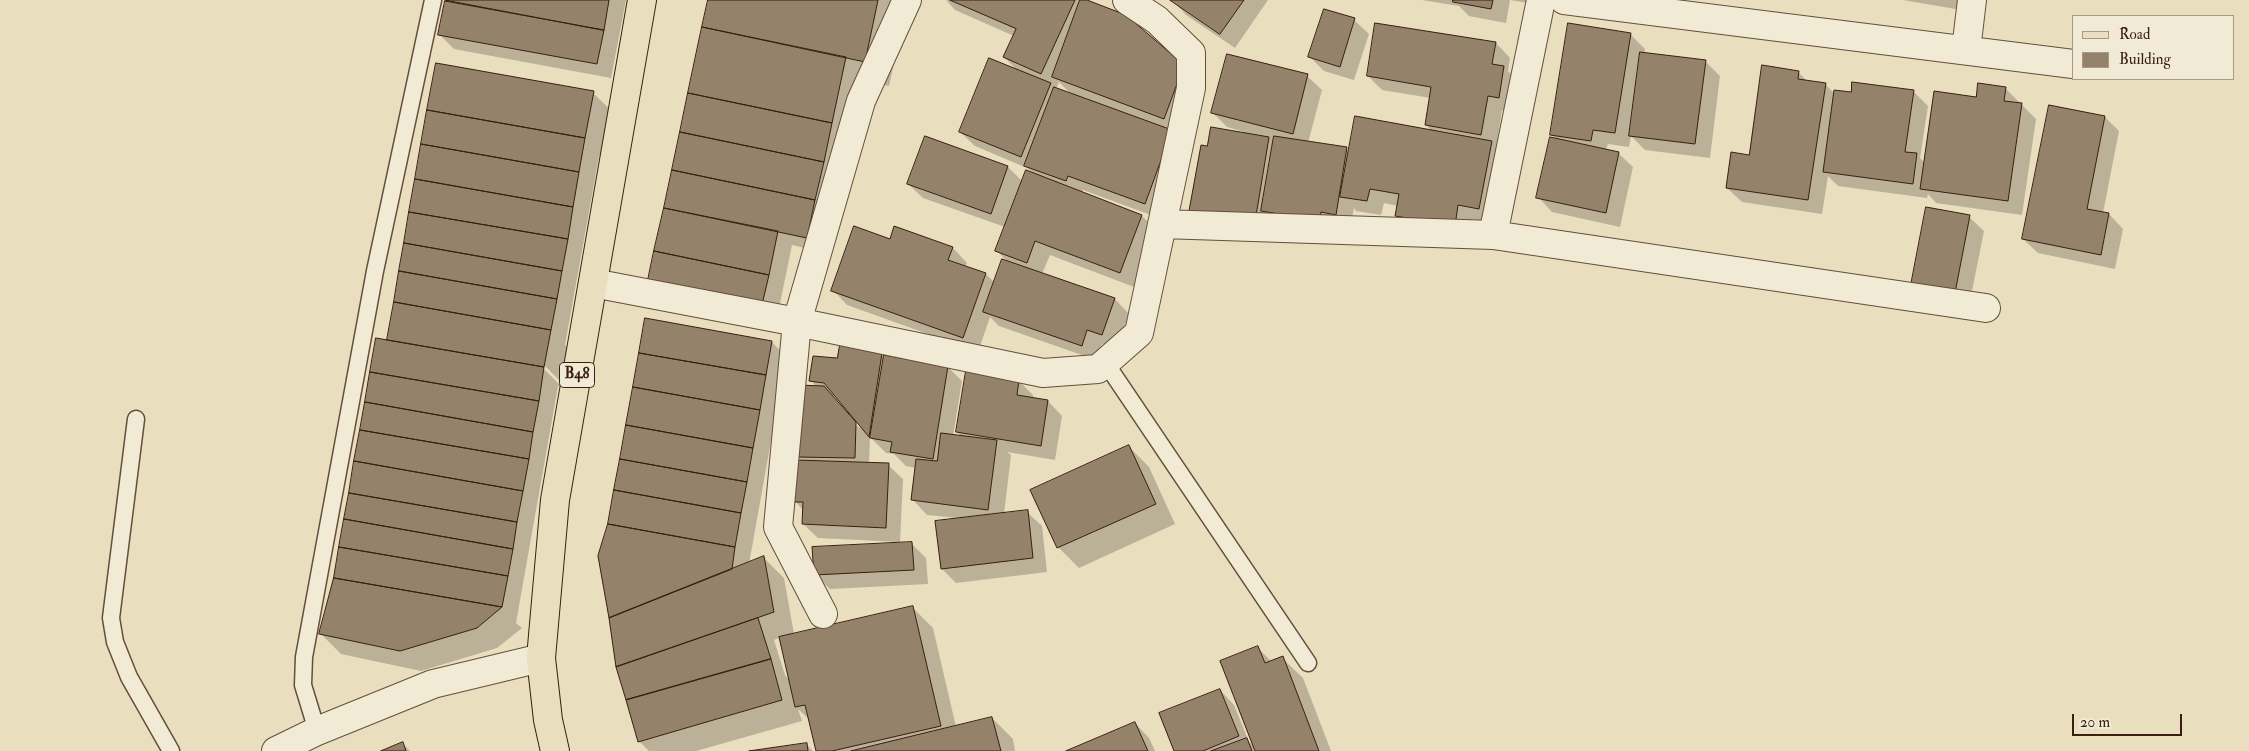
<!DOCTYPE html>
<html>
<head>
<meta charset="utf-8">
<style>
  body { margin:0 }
  #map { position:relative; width:2249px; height:751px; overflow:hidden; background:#e9debe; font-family:"IM FELL Double Pica",serif }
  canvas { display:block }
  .legend { position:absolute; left:2072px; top:15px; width:162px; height:65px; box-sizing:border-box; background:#f1ead5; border:1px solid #a79887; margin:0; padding:6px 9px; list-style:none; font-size:15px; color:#391e11 }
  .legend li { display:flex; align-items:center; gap:10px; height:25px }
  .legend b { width:25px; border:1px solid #a79887 }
  .scale { position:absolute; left:2072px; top:714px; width:110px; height:22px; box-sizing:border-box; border:2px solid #391e11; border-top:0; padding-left:6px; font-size:15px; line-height:18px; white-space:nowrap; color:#391e11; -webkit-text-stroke:4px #f1ead5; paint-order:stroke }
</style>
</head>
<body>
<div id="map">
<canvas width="2249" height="751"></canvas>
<ul class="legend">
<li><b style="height:6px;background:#e9debe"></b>Road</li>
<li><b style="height:14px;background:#95826b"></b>Building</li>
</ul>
<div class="scale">20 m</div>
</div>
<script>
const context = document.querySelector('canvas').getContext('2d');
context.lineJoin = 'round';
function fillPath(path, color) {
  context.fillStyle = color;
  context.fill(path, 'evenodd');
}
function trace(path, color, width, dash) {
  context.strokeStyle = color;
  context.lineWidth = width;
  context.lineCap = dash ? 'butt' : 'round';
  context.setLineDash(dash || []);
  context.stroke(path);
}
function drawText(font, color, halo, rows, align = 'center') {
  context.font = font + ' "IM FELL Double Pica",serif';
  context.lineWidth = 4;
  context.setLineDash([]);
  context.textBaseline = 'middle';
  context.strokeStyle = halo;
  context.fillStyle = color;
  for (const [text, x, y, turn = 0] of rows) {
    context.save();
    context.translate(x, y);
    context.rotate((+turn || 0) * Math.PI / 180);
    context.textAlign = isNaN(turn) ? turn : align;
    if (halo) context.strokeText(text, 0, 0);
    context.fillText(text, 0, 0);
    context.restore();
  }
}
fillPath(new Path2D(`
  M446 0H626L611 78 454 49 439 34Z
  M709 0H908L889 86 865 81 822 252 792 245 776 323 663 299Z
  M946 0H1083L1183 66 1159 218 1083 190 1082 193 1142 216 1156 230 1134 287 1050 255 1042 274 1115 299 1129 314 1116 349 1102 344 1096 360 999 326 990 317 978 352 847 305 833 290 891 240 895 227 953 248 967 263 965 267 986 274 995 283 1008 262 996 250 1005 227 923 198 908 184 925 137 1008 167 1023 182 1034 174 1027 168 975 146 960 132 1019 72 1004 57 1014 36 955 10ZM1059 82 1072 95 1056 89Z
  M1172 0H1268L1235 48 1186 15Z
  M1422 0H1535L1534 4 1510 0 1506 23 1469 16 1459 6Z
  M1903 0H1975L1973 12Z
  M1354 20 1369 34 1354 80 1324 71 1309 56Z
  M1630 34 1645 49 1644 54 1706 62 1720 76 1710 158 1645 150 1631 136 1629 147 1608 144 1606 150 1618 153 1633 167 1620 227 1552 212 1538 197 1557 140 1551 134Z
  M1496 43 1510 58 1508 71 1518 82 1513 111 1502 110 1496 147 1506 156 1493 223 1472 219 1469 240 1411 230 1397 216 1398 206 1384 203 1381 215 1356 211 1354 208 1350 229 1269 235 1208 148 1244 132 1227 127 1213 113 1307 76 1322 90 1308 143 1346 149 1350 152 1432 131 1426 125 1431 98 1382 90 1368 76Z
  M1799 73 1808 82 1825 84 1835 94 1913 91 1928 106 1920 158 1925 163 1977 98 2005 88 2036 119 2022 215 1936 203 1928 194 1927 198 1838 186 1828 176 1822 214 1742 202 1727 188 1750 156Z
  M593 93 614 113 606 157 599 156 565 345 571 351 565 386 541 362 539 364 562 387 558 386 516 623 522 628 497 648 421 671 341 654 320 633 388 341Z
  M2050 106 2105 117 2119 131 2103 213 2109 214 2123 229 2115 269 2038 253 2023 239Z
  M1969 217 1984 231 1969 306 1927 299Z
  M646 320 772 342 786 357 749 564 764 558 784 578 794 634 913 608 933 628 956 727 992 718 1013 739 1015 751H817L810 720 798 709 802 721 696 751H649L639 741 617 667 600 556 609 524ZM781 637 790 681 785 675 774 640Z
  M841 347 882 355 885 358 948 367 962 381 953 436 962 437 957 432 1019 381 1033 395V399L1048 401 1062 416 1055 460 1007 452 1011 455 1004 514 1027 512 1042 526 1047 572 956 583 942 569 958 518 927 515 913 500 916 468 906 466 894 454 886 453 870 437 869 464 888 465 903 479 900 542 818 538 803 524 804 511 795 501 802 461 797 456 817 387 810 380 838 360ZM833 396H837L861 426 859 428Z
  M1129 447 1149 467 1175 524 1079 568 1058 547Z
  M912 544 926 558 928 584 830 589 815 575Z
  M1258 648 1272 662 1282 658 1303 678 1331 751H1176L1220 690 1234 705 1249 742 1255 747Z
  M1135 723 1149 738 1155 751H1069Z
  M403 744 410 751H384Z
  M806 744 813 751H758Z`), '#0003');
const building = new Path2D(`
  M445 0H609L604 30Z
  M708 0H878L865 62 702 27Z
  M950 0H1075L1041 74 1003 57 1016 29Z
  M1080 0H1087L1126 15 1184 65 1164 119 1052 77Z
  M1170 0H1244L1220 34Z
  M1453 0H1493L1491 9 1453 2Z
  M445 1 604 30 597 64 438 35Z
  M1324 9 1355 18 1340 67 1308 57Z
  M1375 23 1496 42 1492 64 1504 66 1499 98 1488 96 1481 135 1425 125 1431 87 1367 76Z
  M1568 23 1631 33 1615 133 1593 130 1591 141 1550 135Z
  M702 27 846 57 832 123 688 93Z
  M1640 52 1706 60 1695 144 1629 136Z
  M1227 54 1308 74 1293 134 1211 113Z
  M989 58 1051 83 1021 157 959 132Z
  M436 63 594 91 585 138 427 110Z
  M1762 65 1799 71 1798 79 1826 83 1808 200 1726 188 1731 152 1749 155Z
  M1852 82 1914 90 1905 152 1917 153 1913 184 1823 172 1834 90 1851 92Z
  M1978 83 2006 87 2004 101 2022 103 2008 201 1920 189 1934 91 1976 97Z
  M1054 87 1172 130 1145 204 1068 176 1066 181 1024 166Z
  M688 93 832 123 824 162 680 132Z
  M2049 105 2105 116 2087 209 2109 213 2101 255 2022 239Z
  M427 110 585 138 579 172 421 144Z
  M1355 116 1492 141 1479 209 1458 205 1455 226 1395 216 1399 194 1370 189 1367 201 1340 197Z
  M1211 127 1269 137 1255 222 1189 211 1201 145 1207 146Z
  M680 132 824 162 815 200 672 170Z
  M925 136 1008 166 991 214 907 184Z
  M1274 136 1347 147 1336 215 1321 212 1318 229 1291 216 1261 211Z
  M1550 137 1619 152 1606 213 1536 198Z
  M421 144 579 172 573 207 415 179Z
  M672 170 815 200 807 238 664 208Z
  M1026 170 1142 215 1120 273 1035 241 1027 263 995 251Z
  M415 179 573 207 568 239 409 212Z
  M1926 207 1970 215 1955 293 1911 285Z
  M664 208 778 231 769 275 654 251Z
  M409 212 568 239 562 271 404 243Z
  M854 226 890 239 894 226 953 247 948 260 986 273 963 338 831 291Z
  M404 243 562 271 557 299 399 271Z
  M654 251 769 275 761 309 647 285Z
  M1002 259 1115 298 1102 335 1087 330 1082 346 983 312Z
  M399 271 557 299 551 330 394 302Z
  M394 302 551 330 544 367 387 340Z
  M645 318 772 341 766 375 639 353Z
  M376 338 544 367 539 401 370 372Z
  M840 345 882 353 869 437 824 383 809 381 813 356 837 358Z
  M639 353 766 375 760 410 633 387Z
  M884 355 948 366 933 459 890 452 892 442 870 438Z
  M966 371 1019 380 1017 395 1048 400 1041 446 956 432Z
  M370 372 539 401 533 432 365 402Z
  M797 385 824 386 856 422 855 458 796 457Z
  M633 387 760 410 753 448 626 425Z
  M365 402 533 432 529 459 360 430Z
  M626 425 753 448 747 482 620 459Z
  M360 430 529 459 523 491 354 461Z
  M941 433 997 440 988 510 911 500 916 459 937 461Z
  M1129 445 1156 504 1057 548 1030 490Z
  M620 459 747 482 741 513 614 490Z
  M795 460 889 463 886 528 802 524 803 502H793Z
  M354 461 523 491 517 522 349 493Z
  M614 490 741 513 735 547 608 524Z
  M349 493 517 522 513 549 344 519Z
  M1028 510 1033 558 941 569 935 521Z
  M344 519 513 549 508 576 339 547Z
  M608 524 735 547 732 569 609 618 598 556Z
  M912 542 914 570 814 575 812 547Z
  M339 547 508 576 502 607 334 578Z
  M764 556 774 612 616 667 609 618Z
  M334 578 502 607 477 628 400 651 319 634Z
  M913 606 941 726 832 751H816L805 705 795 707 779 637Z
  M758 618 771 659 626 700 616 667Z
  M1258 646 1265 663 1283 656 1319 751H1255L1220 661Z
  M771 659 782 700 638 742 626 700Z
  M1220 689 1239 736 1203 751H1174L1159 713Z
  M992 717 1001 751H851Z
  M1135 722 1148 751H1066Z
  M1247 738 1252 751H1211Z
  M403 742 406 751H381Z
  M807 743 808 751H749Z`);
fillPath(building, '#95826b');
trace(building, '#391e11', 1);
const service = new Path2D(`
  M1105 362 1308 663
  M136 419 111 618 115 642 129 677 171 751
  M317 731 303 685 304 657 375 271 433 0`);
const minor = new Path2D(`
  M1564 0 2073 64
  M1966 50 1972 0
  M1162 224 1493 235 1986 308
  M1493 235 1541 0
  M593 283 797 322 1043 373 1098 369 1139 333 1191 88V53L1157 20 1127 0
  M823 614 778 527 797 322 861 101 907 0
  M276 751 317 731 433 684 541 658`);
const primary = new Path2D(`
  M555 751 548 720 541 658 555 500 642 0`);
trace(service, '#654e3c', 19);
trace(minor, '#654e3c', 30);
trace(primary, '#391e11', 30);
trace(service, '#f1ead5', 16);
trace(minor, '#f1ead5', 28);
trace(primary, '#e9debe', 28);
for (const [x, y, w] of [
  [577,375,35]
]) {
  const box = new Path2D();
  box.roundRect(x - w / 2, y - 12.5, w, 25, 4);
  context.fillStyle = '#f1ead5';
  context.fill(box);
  trace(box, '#391e11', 1);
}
drawText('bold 15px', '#391e11', null, [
  ["B48",577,375]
]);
</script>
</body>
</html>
